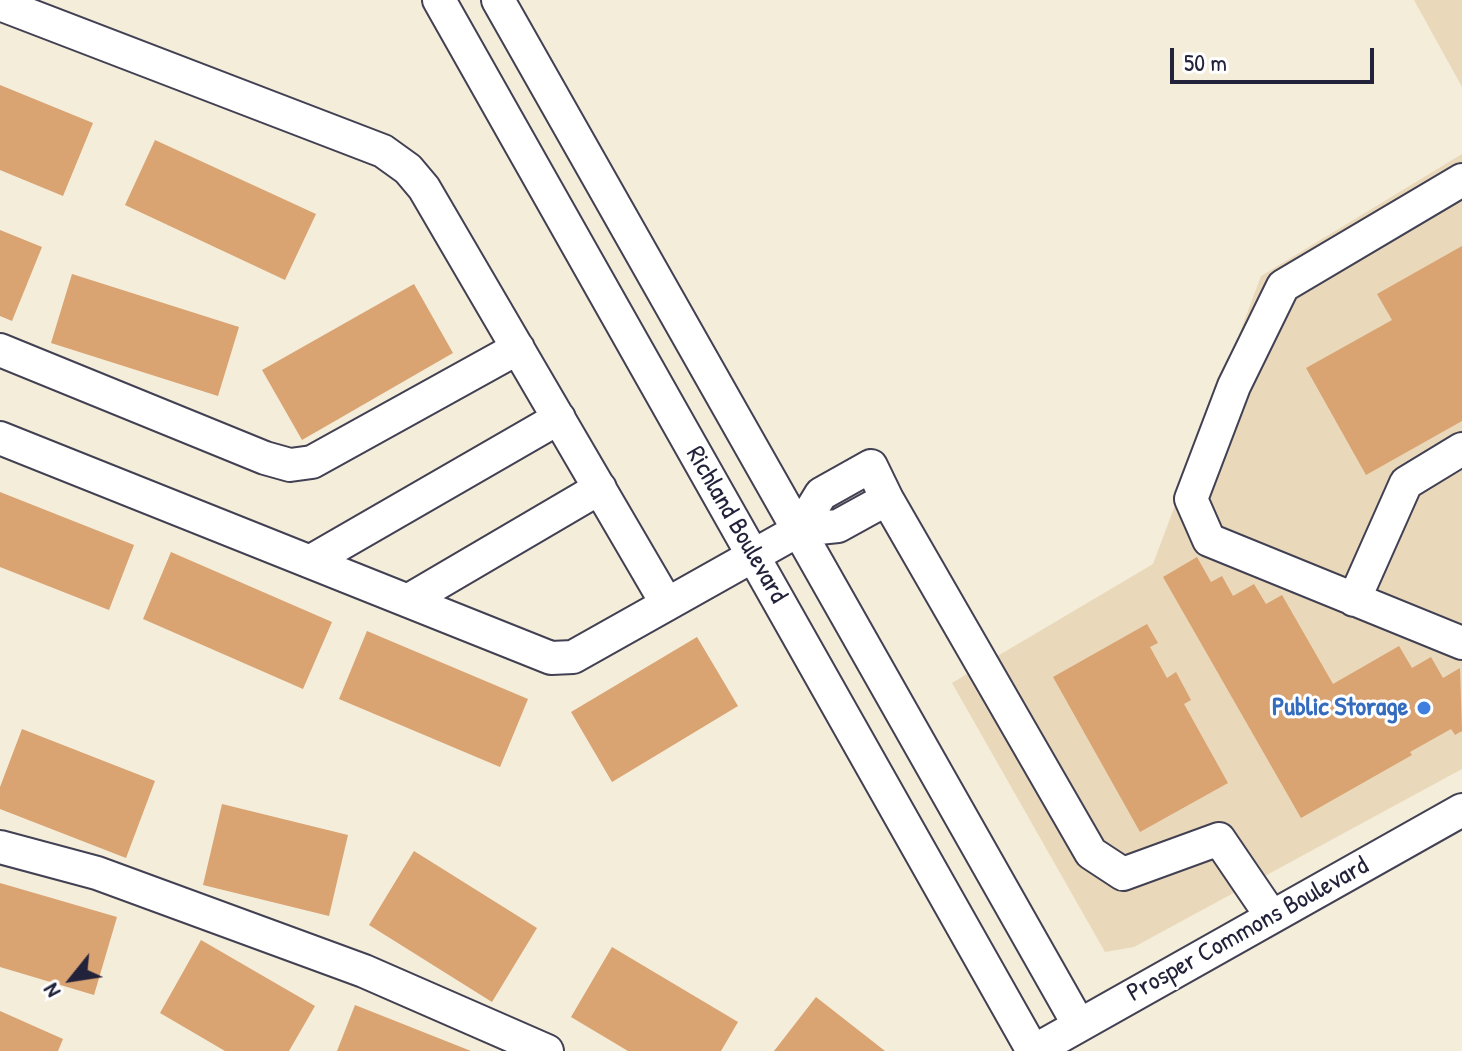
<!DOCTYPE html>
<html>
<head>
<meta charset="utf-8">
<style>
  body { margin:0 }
  #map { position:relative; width:1462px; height:1051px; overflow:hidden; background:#f4edda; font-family:"Patrick Hand",sans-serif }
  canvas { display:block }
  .north { position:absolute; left:32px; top:939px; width:80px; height:80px; -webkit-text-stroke:6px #fff; paint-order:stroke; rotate:240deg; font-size:22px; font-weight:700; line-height:32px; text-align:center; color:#22223b }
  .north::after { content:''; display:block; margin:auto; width:28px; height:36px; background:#22223b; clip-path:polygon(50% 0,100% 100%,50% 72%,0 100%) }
  .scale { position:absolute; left:1170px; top:48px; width:204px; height:36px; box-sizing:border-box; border:4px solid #22223b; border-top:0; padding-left:10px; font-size:24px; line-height:28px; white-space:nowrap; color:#22223b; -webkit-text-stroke:6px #fff; paint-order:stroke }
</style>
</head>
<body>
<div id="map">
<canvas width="1462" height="1051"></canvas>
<div class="north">N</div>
<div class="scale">50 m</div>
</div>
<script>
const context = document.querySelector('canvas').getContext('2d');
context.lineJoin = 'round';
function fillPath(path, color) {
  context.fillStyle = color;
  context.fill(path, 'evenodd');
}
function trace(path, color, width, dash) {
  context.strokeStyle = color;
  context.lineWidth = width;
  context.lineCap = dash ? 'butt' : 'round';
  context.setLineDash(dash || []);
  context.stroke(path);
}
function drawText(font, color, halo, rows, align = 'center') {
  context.font = font + ' "Patrick Hand",sans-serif';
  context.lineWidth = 6;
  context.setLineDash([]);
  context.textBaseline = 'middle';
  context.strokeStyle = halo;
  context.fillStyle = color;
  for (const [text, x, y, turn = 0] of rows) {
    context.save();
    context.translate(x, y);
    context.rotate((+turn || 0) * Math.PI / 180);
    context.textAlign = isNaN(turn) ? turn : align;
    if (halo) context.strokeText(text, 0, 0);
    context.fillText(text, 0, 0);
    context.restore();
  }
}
fillPath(new Path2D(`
  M1414 0H1462V87Z
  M1462 154V769L1134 947 1105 952 952 683 1153 564 1261 276Z`), '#e9d9ba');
fillPath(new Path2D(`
  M0 85 93 123 63 196 0 170Z
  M155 140 316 214 285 280 125 205Z
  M0 230 42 247 12 321 0 316Z
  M1462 246V421L1366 475 1306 368 1392 320 1377 294Z
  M72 274 239 327 218 396 51 343Z
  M414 284 453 353 302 440 262 370Z
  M0 492 134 545 109 610 0 567Z
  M171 552 332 622 303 689 143 619Z
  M1197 557 1211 582 1222 576 1233 596 1254 584 1266 604 1282 595 1333 684 1399 646 1412 668 1431 657 1443 678 1460 668 1462 731 1455 735 1451 729 1410 752 1412 755 1301 818 1163 577Z
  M1147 624 1158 643 1150 647 1167 678 1176 672 1191 700 1184 704 1228 783 1140 832 1053 677Z
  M367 631 528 699 500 767 339 699Z
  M697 637 738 706 612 782 571 712Z
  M22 729 155 781 126 858 0 809V787Z
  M222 804 348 835 329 916 203 885Z
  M414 851 537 928 492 1002 369 925Z
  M0 883 117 917 94 995 0 967Z
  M201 940 315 1006 289 1051H225L160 1013Z
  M612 947 738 1022 721 1051H628L571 1017Z
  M816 997 885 1051H774Z
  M355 1005 471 1051H337Z
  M0 1011 63 1039 58 1051H0Z`), '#d9a372');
const minor = new Path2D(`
  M439 0 1033 1051
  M498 0 1079 1025
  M0 4 383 151 408 169 424 188 667 604
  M1462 180 1283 286 1234 386 1191 499 1209 540 1462 643
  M0 350 265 458 290 465 312 462 518 348
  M0 438 551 658 573 657 799 530 838 526 887 499
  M799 530 821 494 871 466 887 499 1091 853 1123 874 1219 839 1272 917
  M311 561 559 418
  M409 600 600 488
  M1354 600 1406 483 1462 449
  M0 847 97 873 364 971 547 1051
  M1034 1051 1462 810`);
trace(minor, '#424053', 36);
trace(minor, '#fff', 32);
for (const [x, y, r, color] of [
  [1424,708,8,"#3f7fe0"]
]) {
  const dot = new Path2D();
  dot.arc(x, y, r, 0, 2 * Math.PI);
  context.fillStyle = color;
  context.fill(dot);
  trace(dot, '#fff', 3);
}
drawText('26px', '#22223b', '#fff', [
  ["Richland Boulevard",736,525,60],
  ["Prosper Commons Boulevard",1248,930,-29]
]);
drawText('bold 26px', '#366cbe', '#fff', [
  ["Public Storage",1408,708]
], 'right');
</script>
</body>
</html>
